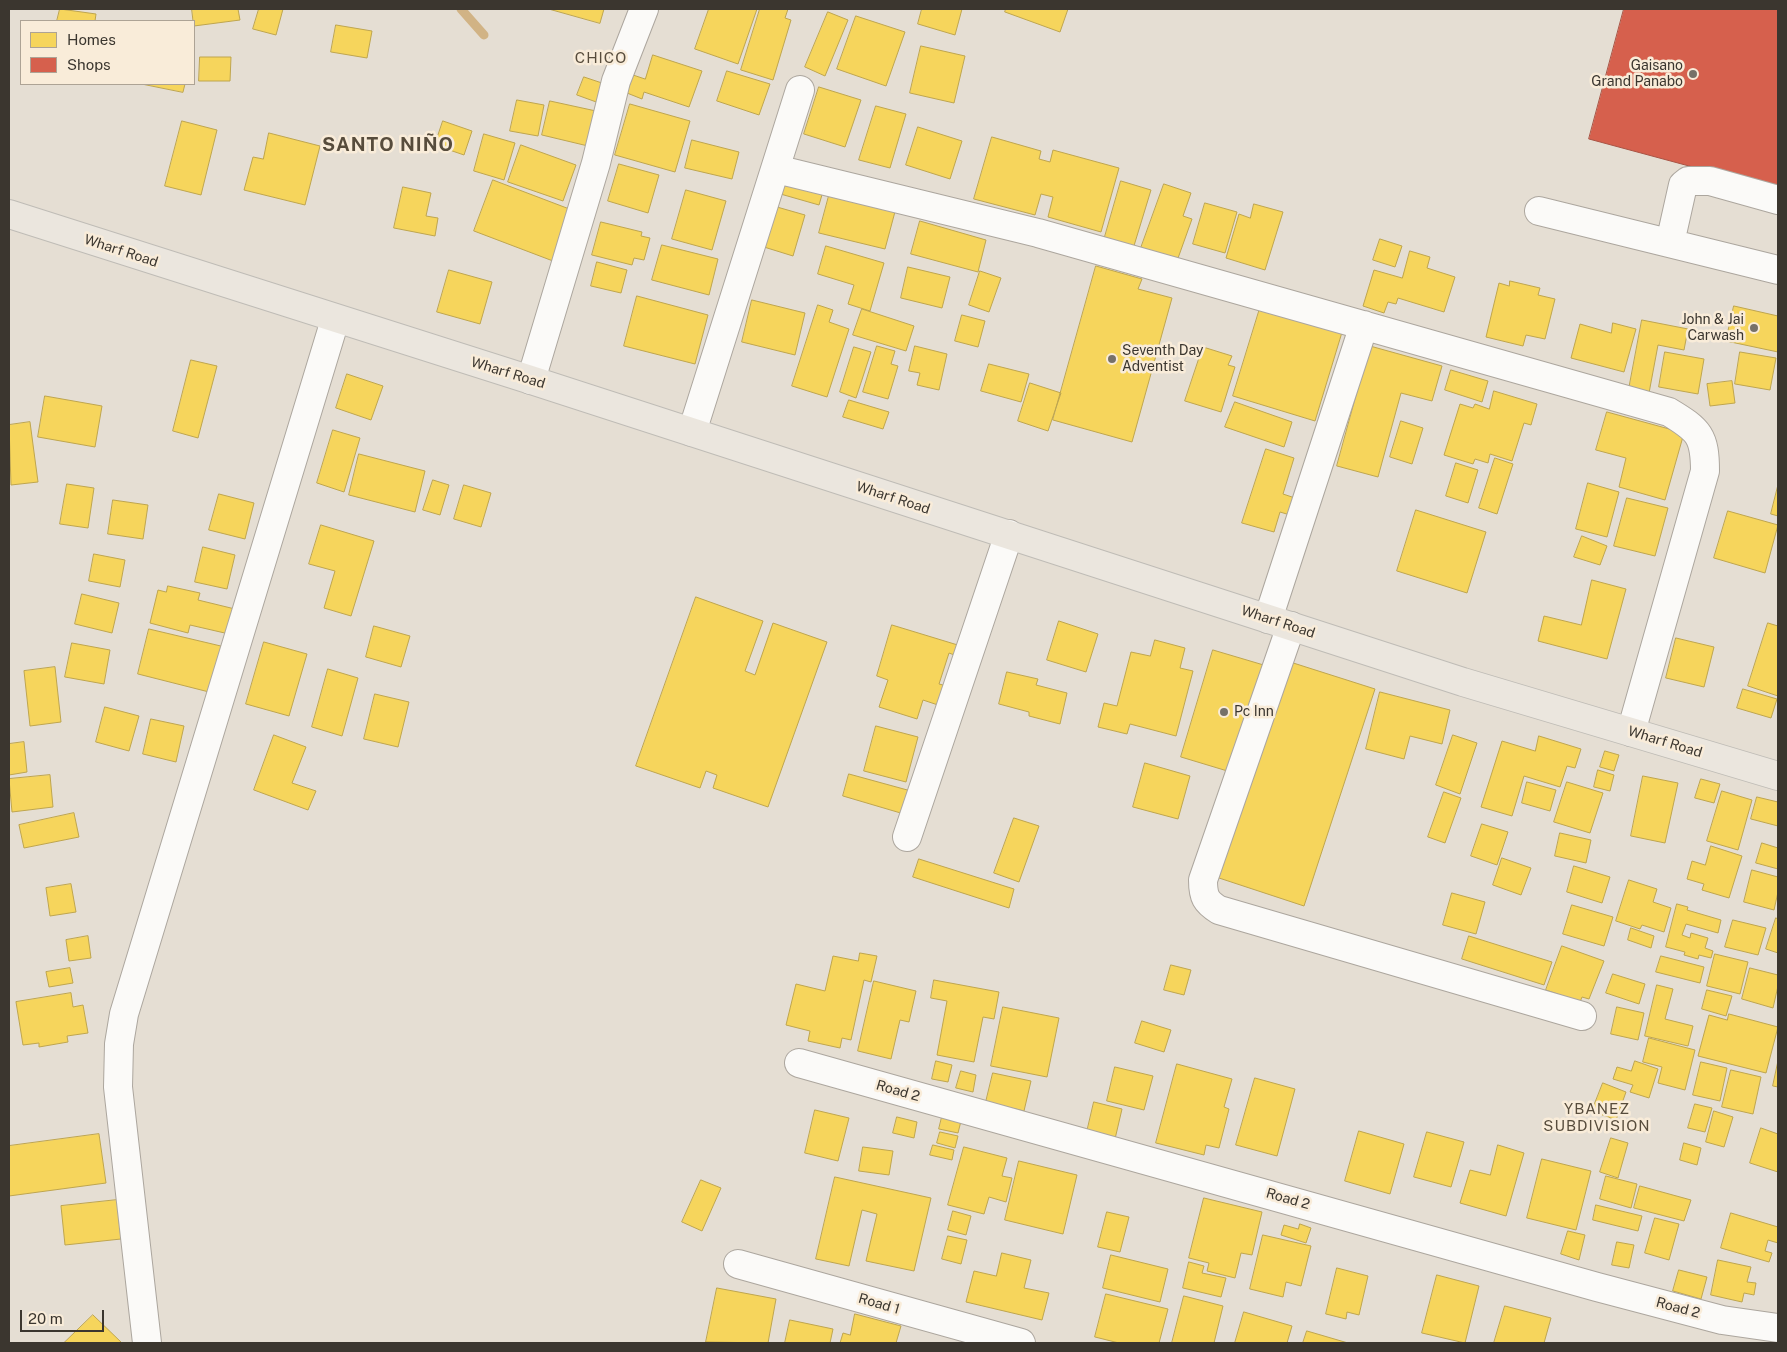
<!DOCTYPE html>
<html>
<head>
<meta charset="utf-8">
<style>
  body { margin:0 }
  #map { position:relative; width:1787px; height:1352px; overflow:hidden; background:#e5ded3; font-family:"Public Sans",sans-serif }
  canvas { display:block }
  .frame { position:absolute; inset:0; border:10px solid #3b362f; pointer-events:none }
  .legend { position:absolute; left:20px; top:20px; width:175px; height:65px; box-sizing:border-box; background:#f9ecd9; border:1px solid #ada395; margin:0; padding:6px 9px; list-style:none; font-size:15px; color:#3b362f }
  .legend li { display:flex; align-items:center; gap:10px; height:25px }
  .legend b { width:25px; border:1px solid #ada395 }
  .scale { position:absolute; left:20px; top:1310px; width:84px; height:22px; box-sizing:border-box; border:2px solid #3b362f; border-top:0; padding-left:6px; font-size:15px; line-height:18px; white-space:nowrap; color:#3b362f; -webkit-text-stroke:4px #f9ecd9; paint-order:stroke }
</style>
</head>
<body>
<div id="map">
<canvas width="1787" height="1352"></canvas>
<div class="frame"></div>
<ul class="legend">
<li><b style="height:14px;background:#f6d55c"></b>Homes</li>
<li><b style="height:14px;background:#d6604d"></b>Shops</li>
</ul>
<div class="scale">20 m</div>
</div>
<script>
const context = document.querySelector('canvas').getContext('2d');
context.lineJoin = 'round';
function fillPath(path, color) {
  context.fillStyle = color;
  context.fill(path, 'evenodd');
}
function trace(path, color, width, dash) {
  context.strokeStyle = color;
  context.lineWidth = width;
  context.lineCap = dash ? 'butt' : 'round';
  context.setLineDash(dash || []);
  context.stroke(path);
}
function drawText(font, color, halo, rows, align = 'center') {
  context.font = font + ' "Public Sans",sans-serif';
  context.lineWidth = 5;
  context.setLineDash([]);
  context.textBaseline = 'middle';
  context.strokeStyle = halo;
  context.fillStyle = color;
  for (const [text, x, y, turn = 0] of rows) {
    context.save();
    context.translate(x, y);
    context.rotate((+turn || 0) * Math.PI / 180);
    context.textAlign = isNaN(turn) ? turn : align;
    if (halo) context.strokeText(text, 0, 0);
    context.fillText(text, 0, 0);
    context.restore();
  }
}
const homes = new Path2D(`
  M60 9 96 14 95 21H57Z
  M192 9H238L240 20 194 26Z
  M259 9H283L276 35 253 29Z
  M549 9H604L600 23Z
  M709 9H757L738 64 695 49Z
  M760 9H788L785 18 791 20 773 80 741 70Z
  M922 9H962L955 35 918 24Z
  M1006 9H1068L1060 32 1005 12Z
  M828 12 848 20 825 76 805 67Z
  M856 16 905 32 886 86 837 69Z
  M336 25 372 31 367 58 331 52Z
  M921 46 965 56 954 103 910 93Z
  M653 55 702 71 689 107 644 92 642 99 627 93 633 75 645 79Z
  M200 57H231L230 81H199Z
  M727 71 770 84 759 115 717 101Z
  M584 77 605 84 599 103 577 95Z
  M142 84H185L183 92Z
  M819 87 861 100 845 147 804 134Z
  M517 100 544 105 538 136 510 131Z
  M550 101 596 111 588 146 542 135Z
  M630 104 690 121 675 172 615 155Z
  M876 106 906 114 890 168 859 160Z
  M182 121 217 130 201 195 165 186Z
  M443 121 472 131 464 155 435 145Z
  M918 127 962 141 950 179 906 165Z
  M269 133 320 146 305 205 244 190 253 157 263 159Z
  M484 134 515 143 504 180 474 171Z
  M992 137 1041 151 1039 159 1050 162 1053 150 1119 168 1101 232 1048 217 1053 197 1041 194 1035 215 974 199Z
  M692 140 739 152 732 179 685 168Z
  M521 145 576 165 563 201 508 182Z
  M619 164 659 175 648 213 608 201Z
  M782 176 824 188 819 205 777 193Z
  M493 180 572 210 553 261 474 231Z
  M1121 181 1151 190 1133 249 1104 240Z
  M1164 184 1191 193 1183 216 1192 219 1177 261 1141 248Z
  M403 187 431 193 426 216 438 218 435 236 394 228Z
  M686 190 726 201 712 250 672 239Z
  M830 192 896 208 885 249 819 233Z
  M1205 203 1237 212 1225 253 1193 244Z
  M1254 204 1283 212 1265 270 1226 258 1239 214 1250 218Z
  M777 207 805 215 793 256 764 247Z
  M920 221 986 240 978 272 911 254Z
  M601 222 642 232 641 236 650 238 644 260 634 258 632 265 592 255Z
  M1380 239 1402 246 1395 267 1373 260Z
  M662 245 718 259 709 295 652 280Z
  M826 246 884 263 870 311 848 304 854 285 818 274Z
  M1410 251 1430 257 1427 268 1455 277 1444 312 1398 298 1396 304 1388 302 1384 313 1363 306 1374 270 1402 278Z
  M597 262 627 270 621 293 591 286Z
  M1096 266 1142 279 1138 289 1172 298 1132 442 1053 420Z
  M908 267 950 277 942 308 901 298Z
  M449 270 492 282 480 324 437 312Z
  M980 271 1001 278 989 312 969 305Z
  M1510 281 1540 288 1538 295 1555 299 1545 339 1526 335 1523 346 1486 337 1499 283 1509 286Z
  M637 296 708 315 695 364 624 346Z
  M752 300 805 313 795 355 742 342Z
  M818 305 833 310 829 322 849 329 827 397 792 386Z
  M1261 305 1343 329 1315 421 1233 396Z
  M1734 306 1778 316V352L1726 341Z
  M862 309 914 326 906 351 853 335Z
  M962 315 985 321 978 347 955 341Z
  M1642 320 1688 329 1684 350 1658 345 1649 393 1629 389Z
  M1613 323 1636 329 1624 372 1571 358 1580 324 1611 333Z
  M877 346 895 351 891 364 898 366 888 399 863 392Z
  M915 346 947 354 939 390 917 385 920 373 909 371Z
  M1370 346 1442 366 1432 401 1401 393 1378 477 1337 466Z
  M854 347 871 352 856 398 840 392Z
  M1203 347 1232 356 1228 365 1235 367 1221 412 1185 401Z
  M1665 352 1704 359 1698 394 1659 387Z
  M1740 352 1776 358 1770 390 1735 384Z
  M191 360 217 366 198 438 173 431Z
  M989 364 1029 374 1021 402 981 391Z
  M1451 370 1488 381 1482 402 1445 390Z
  M347 374 383 386 371 420 336 408Z
  M1732 381 1735 403 1710 406 1707 384Z
  M1030 383 1061 393 1048 431 1018 421Z
  M1494 391 1537 404 1531 425 1524 423 1512 461 1490 454 1488 463 1475 459 1473 464 1444 455 1460 404 1473 408 1475 404 1489 409Z
  M45 396 102 406 95 447 38 437Z
  M849 400 889 412 883 429 843 417Z
  M1235 402 1292 422 1284 447 1225 427Z
  M1607 412 1684 433 1665 500 1619 487 1626 458 1596 450Z
  M1401 421 1423 428 1412 464 1390 457Z
  M30 422 38 482 11 485 9 425Z
  M333 430 360 438 344 492 317 483Z
  M1266 449 1294 458 1283 494 1295 498 1290 515 1280 512 1274 532 1242 523Z
  M359 454 425 471 415 512 349 495Z
  M1495 458 1513 464 1497 514 1479 508Z
  M1456 463 1478 470 1468 503 1446 496Z
  M433 480 449 485 440 515 423 510Z
  M1588 483 1619 492 1607 537 1576 529Z
  M67 484 94 488 88 528 60 524Z
  M464 485 491 493 481 527 454 519Z
  M1778 485V516L1771 514Z
  M219 494 254 503 245 539 209 530Z
  M1627 498 1668 508 1655 556 1614 546Z
  M113 500 148 505 143 539 108 534Z
  M1416 510 1486 532 1467 593 1397 571Z
  M1728 511 1778 525 1765 573 1714 558Z
  M321 525 374 541 351 616 324 608 335 571 309 564Z
  M1582 536 1607 546 1600 565 1574 557Z
  M203 547 235 555 227 589 195 582Z
  M94 554 125 560 120 587 89 581Z
  M1592 580 1626 589 1607 659 1538 641 1544 616 1581 625Z
  M168 586 200 593 198 600 235 609 229 634 190 625 188 633 150 623 158 590 166 592Z
  M82 594 119 603 112 633 75 624Z
  M696 597 763 621 745 671 755 675 773 623 827 642 768 807 713 788 717 775 706 771 700 788 636 766Z
  M1059 621 1098 634 1086 672 1047 660Z
  M1768 623 1778 626V696L1748 686Z
  M892 625 961 646 957 656 949 653 939 684 947 686 941 706 923 700 917 719 879 707 888 680 877 676Z
  M374 626 410 636 401 667 366 657Z
  M149 629 225 647 213 693 138 674Z
  M1676 638 1714 647 1704 687 1666 678Z
  M1155 640 1185 648 1180 668 1193 671 1176 736 1130 724 1127 734 1098 727 1104 703 1117 706 1131 652 1150 656Z
  M264 642 307 654 289 716 246 704Z
  M72 643 110 650 104 684 65 677Z
  M1213 650 1267 666 1234 773 1181 757Z
  M1287 661 1375 689 1304 906 1216 877Z
  M55 667 61 722 30 726 24 671Z
  M328 669 358 678 342 736 312 727Z
  M1007 672 1038 679 1036 685 1067 693 1060 724 1029 716V712L999 704Z
  M1743 689 1777 699 1771 718 1737 708Z
  M1380 692 1450 710 1442 744 1410 736 1404 759 1366 749Z
  M375 694 409 702 398 747 364 739Z
  M105 707 139 716 129 751 96 742Z
  M151 719 184 726 176 762 143 754Z
  M876 726 918 737 906 782 864 771Z
  M274 735 306 747 292 783 316 791 308 810 254 790Z
  M1453 735 1477 743 1460 794 1436 785Z
  M1539 736 1581 749 1575 768 1567 766 1560 787 1524 776 1512 816 1481 807 1502 741 1535 751Z
  M24 742 27 772 9 775V744Z
  M1605 751 1619 755 1614 771 1600 767Z
  M1145 763 1190 776 1178 819 1133 807Z
  M1598 770 1614 775 1610 791 1594 787Z
  M849 774 911 791 904 814 843 796Z
  M50 775 53 807 12 812 9 779Z
  M1643 776 1678 783 1665 843 1631 836Z
  M1701 779 1720 784 1714 803 1695 798Z
  M1527 782 1556 790 1550 811 1522 803Z
  M1567 782 1603 793 1590 833 1554 822Z
  M1722 791 1752 800 1738 850 1707 841Z
  M1444 792 1461 798 1445 843 1428 837Z
  M1757 797 1778 802V826L1751 819Z
  M74 813 79 837 24 848 19 825Z
  M1014 818 1039 826 1019 882 994 873Z
  M1482 824 1508 832 1497 865 1471 856Z
  M1560 833 1591 840 1586 863 1555 856Z
  M1762 843 1778 848V869L1756 863Z
  M1711 846 1742 856 1729 898 1702 890 1704 884 1687 879 1692 861 1705 865Z
  M1502 858 1531 868 1521 895 1493 885Z
  M919 859 1014 889 1009 908 913 877Z
  M1574 866 1610 877 1602 903 1567 892Z
  M1752 870 1778 877V892L1774 910 1744 902Z
  M1629 880 1657 889 1653 902 1671 908 1664 932 1642 925 1640 929 1616 921Z
  M71 884 76 912 50 916 46 888Z
  M1452 893 1485 902 1476 934 1443 925Z
  M1677 904 1688 907 1687 910 1721 920 1718 933 1686 924 1682 935 1690 938 1691 933 1708 938 1705 948 1713 951 1711 958 1699 955 1698 959 1684 955 1685 952 1666 947Z
  M1572 905 1613 917 1604 946 1563 934Z
  M1776 918 1778 919V953L1766 949Z
  M1733 920 1766 928 1758 955 1725 947Z
  M1631 928 1654 936 1651 948 1628 940Z
  M88 936 91 958 69 961 66 940Z
  M1469 936 1552 962 1544 985 1462 959Z
  M1562 946 1604 961 1589 999 1582 997 1580 1002 1546 990Z
  M860 953 877 956 871 982 864 980 851 1040 842 1038 840 1048 808 1041 810 1031 786 1025 796 984 825 991 833 956 858 961Z
  M1715 954 1748 962 1740 994 1707 986Z
  M1661 956 1704 967 1700 983 1656 972Z
  M1171 965 1191 970 1184 995 1164 990Z
  M70 968 73 983 49 987 46 972Z
  M1750 968 1778 975V986L1773 1008 1742 999Z
  M1613 974 1645 984 1639 1004 1606 993Z
  M934 980 999 992 994 1019 983 1017 974 1062 937 1055 947 1001 931 998Z
  M874 981 916 991 909 1022 900 1020 891 1059 858 1051Z
  M1657 985 1673 989 1665 1019 1693 1026 1688 1046 1645 1036Z
  M1707 990 1732 996 1726 1016 1702 1009Z
  M71 993 73 1007 83 1005 88 1033 67 1036 68 1042 39 1047V1043L23 1045 16 1002Z
  M1003 1007 1059 1018 1047 1077 991 1066Z
  M1617 1007 1644 1013 1638 1040 1611 1034Z
  M1729 1014 1778 1027 1766 1073 1698 1056 1709 1015 1727 1020Z
  M1142 1021 1171 1030 1164 1052 1135 1043Z
  M1649 1038 1695 1050 1685 1090 1658 1083 1662 1067 1643 1062Z
  M936 1061 952 1065 948 1082 932 1079Z
  M1635 1061 1658 1069 1649 1098 1630 1092 1633 1085 1613 1079 1617 1067 1631 1071Z
  M1778 1061V1087L1773 1086Z
  M1701 1062 1727 1068 1720 1101 1693 1095Z
  M1177 1064 1232 1079 1224 1107 1229 1109 1219 1148 1206 1145 1204 1155 1156 1143Z
  M1115 1067 1153 1076 1144 1110 1107 1101Z
  M1731 1070 1761 1077 1753 1114 1722 1107Z
  M961 1071 976 1075 973 1092 956 1088Z
  M993 1073 1031 1081 1024 1111 986 1102Z
  M1255 1078 1295 1089 1277 1156 1236 1145Z
  M1603 1083 1626 1092 1616 1120 1592 1111Z
  M1094 1102 1122 1109 1115 1139 1087 1132Z
  M1695 1104 1712 1108 1705 1132 1688 1128Z
  M815 1110 849 1118 838 1161 805 1153Z
  M1714 1111 1733 1117 1724 1147 1706 1142Z
  M897 1117 917 1122 914 1138 893 1133Z
  M942 1117 961 1121 958 1133 939 1129Z
  M1761 1128 1778 1134V1172L1750 1163Z
  M1359 1131 1404 1144 1390 1194 1345 1181Z
  M940 1132 958 1136 955 1148 937 1143Z
  M1427 1132 1464 1142 1451 1187 1414 1177Z
  M99 1134 106 1183 9 1196V1146Z
  M1611 1138 1628 1143 1618 1178 1600 1172Z
  M1684 1143 1701 1148 1697 1165 1680 1160Z
  M933 1145 954 1150 952 1160 930 1155Z
  M1498 1145 1524 1153 1506 1216 1460 1203 1470 1170 1490 1175Z
  M863 1147 893 1151 889 1175 859 1171Z
  M964 1147 1007 1158 1002 1176 1012 1178 1006 1202 989 1197 984 1214 948 1205Z
  M1542 1159 1591 1171 1576 1230 1527 1218Z
  M1019 1161 1077 1175 1063 1234 1005 1220Z
  M1606 1176 1637 1184 1631 1208 1600 1199Z
  M835 1177 931 1198 914 1271 866 1261 877 1214 862 1210 849 1266 816 1259Z
  M701 1180 721 1188 702 1231 682 1222Z
  M1640 1186 1691 1200 1684 1221 1634 1208Z
  M1204 1198 1262 1212 1252 1255 1241 1253 1235 1278 1207 1271 1209 1263 1189 1258Z
  M117 1200 121 1239 65 1245 61 1206Z
  M1596 1205 1642 1216 1638 1231 1593 1220Z
  M953 1211 971 1216 966 1235 948 1230Z
  M1107 1212 1129 1217 1120 1252 1098 1247Z
  M1731 1213 1778 1227V1243L1768 1240 1765 1251 1772 1253 1769 1262 1721 1248Z
  M1655 1218 1679 1224 1669 1260 1645 1253Z
  M1300 1224 1311 1228 1306 1243 1281 1235 1284 1225 1298 1229Z
  M1568 1231 1585 1235 1579 1260 1561 1254Z
  M1263 1235 1311 1246 1301 1286 1286 1282 1283 1297 1250 1289Z
  M948 1236 967 1240 961 1264 942 1259Z
  M1617 1242 1634 1245 1629 1268 1612 1265Z
  M1002 1253 1031 1260 1024 1288 1049 1293 1042 1320 966 1302 974 1271 996 1276Z
  M1111 1255 1168 1269 1160 1302 1103 1288Z
  M1718 1260 1751 1267 1747 1282 1756 1283 1754 1295 1744 1293 1742 1302 1711 1295Z
  M1189 1262 1204 1266 1202 1273 1226 1278 1221 1297 1183 1288Z
  M1337 1268 1368 1276 1359 1315 1347 1312 1346 1319 1326 1314Z
  M1679 1270 1707 1277 1701 1299 1673 1291Z
  M1437 1275 1479 1286 1465 1343 1422 1333Z
  M717 1288 776 1299 768 1343 706 1342Z
  M1106 1294 1168 1309 1159 1343H1119L1095 1337Z
  M1184 1296 1223 1306 1214 1343H1172Z
  M1505 1306 1551 1318 1544 1343H1494Z
  M1244 1312 1292 1326 1287 1343H1235Z
  M855 1314 901 1326 896 1343H840L843 1333 850 1335Z
  M93 1315 122 1343H64Z
  M790 1320 833 1329 830 1343H785Z
  M1307 1331 1348 1343H1303Z`);
fillPath(homes, '#f6d55c');
trace(homes, '#bea54e', 1);
const shops = new Path2D(`
  M1624 9H1778V190L1589 139Z`);
fillPath(shops, '#d6604d');
trace(shops, '#a85344', 1);
trace(new Path2D(`
  M461 9 484 35`), '#d1b385', 9);
const minor = new Path2D(`
  M776 169 1038 233 1669 412C1699 430 1705 436 1705 471L1631 732
  M1539 211 1778 270
  M1670 243 1683 185 1688 181H1710L1778 200
  M531 380 596 163 616 81 644 9
  M692 432 800 90
  M1268 619 1364 325
  M1291 626 1203 880C1203 897 1206 902 1219 910L1582 1016
  M907 837 1009 534
  M799 1063 1597 1287 1722 1320 1778 1328
  M738 1264 1021 1343
  M147 1343 118 1087 119 1044 124 1014 335 320`);
const major = new Path2D(`
  M9 214 531 380 1463 682 1778 776`);
trace(minor, '#aca69e', 30);
trace(major, '#bfbcb6', 30);
trace(minor, '#fbfaf8', 28);
trace(major, '#ebe6de', 28);
for (const [x, y, r, color] of [
  [1693,74,5,"#767168"],
  [1754,328,5,"#767168"],
  [1112,359,5,"#767168"],
  [1224,712,5,"#767168"]
]) {
  const dot = new Path2D();
  dot.arc(x, y, r, 0, 2 * Math.PI);
  context.fillStyle = color;
  context.fill(dot);
  trace(dot, '#f9ecd9', 2);
}
drawText('14px', '#3b362f', '#f9ecd9', [
  ["Gaisano",1683,66],
  ["Grand Panabo",1683,82],
  ["John & Jai",1744,320],
  ["Carwash",1744,336],
  ["Seventh Day",1122,351,"left"],
  ["Adventist",1122,367,"left"],
  ["Pc Inn",1234,712,"left"]
], 'right');
drawText('14px', '#3b362f', '#f9ecd9', [
  ["Wharf Road",121,251,18],
  ["Wharf Road",508,373,17],
  ["Wharf Road",893,498,18],
  ["Wharf Road",1278,622,18],
  ["Wharf Road",1665,742,17],
  ["Road 2",898,1091,16],
  ["Road 2",1288,1199,16],
  ["Road 1",879,1304,16],
  ["Road 2",1678,1308,15]
]);
context.letterSpacing = '1px';
drawText('15px', '#574c3c', '#f9ecd9', [
  ["CHICO",601,58],
  ["YBANEZ",1597,1109],
  ["SUBDIVISION",1597,1126]
]);
context.letterSpacing = '0px';
context.letterSpacing = '1px';
drawText('bold 19px', '#574c3c', '#f9ecd9', [
  ["SANTO NIÑO",388,145]
]);
context.letterSpacing = '0px';
</script>
</body>
</html>
